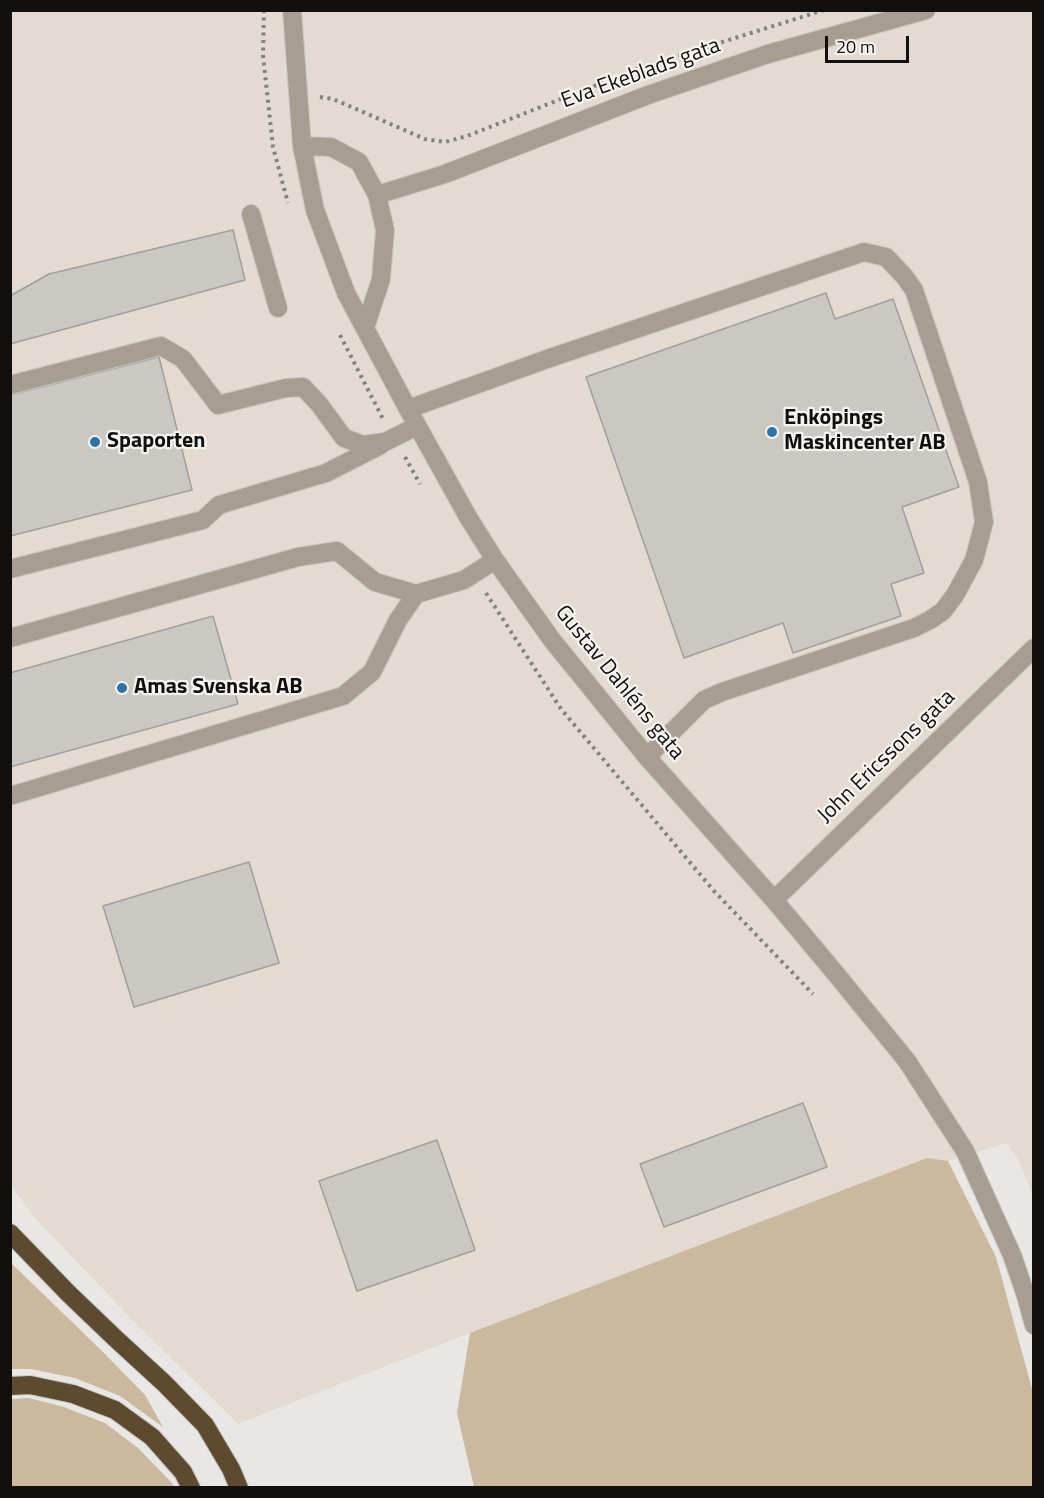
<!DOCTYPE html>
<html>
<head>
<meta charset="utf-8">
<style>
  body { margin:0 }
  #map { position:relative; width:1044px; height:1498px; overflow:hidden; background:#e9e7e3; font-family:"Titillium Web",sans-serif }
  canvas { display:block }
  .frame { position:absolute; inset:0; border:12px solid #11100f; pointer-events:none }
  .scale { position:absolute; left:825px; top:36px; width:84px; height:27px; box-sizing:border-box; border:3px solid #11100f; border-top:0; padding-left:8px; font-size:18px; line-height:21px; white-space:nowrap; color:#11100f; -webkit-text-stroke:4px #f7f4f0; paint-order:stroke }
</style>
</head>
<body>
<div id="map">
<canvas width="1044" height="1498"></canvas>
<div class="frame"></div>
<div class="scale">20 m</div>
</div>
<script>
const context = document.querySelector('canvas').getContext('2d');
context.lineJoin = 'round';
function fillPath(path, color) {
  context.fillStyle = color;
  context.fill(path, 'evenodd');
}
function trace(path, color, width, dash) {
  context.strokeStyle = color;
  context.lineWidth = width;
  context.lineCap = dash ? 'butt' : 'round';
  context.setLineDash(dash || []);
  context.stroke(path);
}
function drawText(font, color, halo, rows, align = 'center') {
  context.font = font + ' "Titillium Web",sans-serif';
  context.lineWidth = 4.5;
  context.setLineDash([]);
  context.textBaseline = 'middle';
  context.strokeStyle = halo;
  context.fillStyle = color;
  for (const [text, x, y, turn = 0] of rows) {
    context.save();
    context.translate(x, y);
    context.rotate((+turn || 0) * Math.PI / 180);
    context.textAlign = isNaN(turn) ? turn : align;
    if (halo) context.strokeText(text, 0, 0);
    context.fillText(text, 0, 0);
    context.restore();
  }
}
fillPath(new Path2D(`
  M10 11H1033V1196L1020 1163 1007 1143 948 1161 927 1159 470 1333 238 1424 132 1320 35 1218 10 1184Z`), '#e3dbd1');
fillPath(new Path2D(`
  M927 1158 948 1161 996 1257 1032 1389 1034 1397 1033 1487H474L457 1413 470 1333Z
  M10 1262 101 1350 145 1395 163 1427 120 1396 75 1378 31 1369H11Z
  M28 1398 61 1406 105 1423 138 1448 171 1482 174 1487H11V1399Z`), '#cab89f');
const building = new Path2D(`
  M233 230 245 280 10 344V296L49 274Z
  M826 293 835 319 893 299 959 487 902 507 924 573 891 584 901 616 793 653 783 623 684 658 586 377Z
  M159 357 192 490 10 536V395Z
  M213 616 238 704 10 767V673Z
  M249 862 279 963 134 1007 103 906Z
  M803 1103 827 1167 664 1227 640 1164Z
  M437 1140 475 1250 357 1291 319 1181Z`);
fillPath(building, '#cbc8c4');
trace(building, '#a19e9b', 1.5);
const minor = new Path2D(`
  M292 10 302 146 315 210 346 293 408 409 468 517 495 560 552 640 647 757 774 900 836 974 907 1061 965 1151 1012 1255 1026 1296 1034 1325
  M302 146 331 147 359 162 377 195 385 230 381 279 365 328
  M377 195 445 174 648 95 768 54 926 10
  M251 214 278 308
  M10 385 161 346 183 359 218 405 286 388 303 387 319 404 344 438 363 445 385 442 417 426
  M408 409 550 358 864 252 886 257 904 276 914 290 978 482 984 522 974 560 955 595 943 611 930 620 914 628 722 692 704 700 647 757
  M10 569 203 520 219 505 326 473 381 445
  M10 638 298 557 337 551 375 582 416 594 464 580 495 560
  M10 796 343 696 372 672 398 620 416 594
  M774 900 1034 648`);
const highway = new Path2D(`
  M10 1233 69 1294 116 1339 164 1383 205 1425 231 1469 239 1488
  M10 1386 30 1385 73 1394 115 1410 152 1437 183 1472 191 1488`);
trace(minor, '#c6c5c1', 20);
trace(highway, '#c6c5c1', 20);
trace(new Path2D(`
  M264 10 263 55 273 147 288 203
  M320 97 333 99 425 139 445 142 467 136 640 68 824 10
  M340 335 383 419
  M405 457 420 484
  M486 593 561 709 714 891 813 994`), '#83817f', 4, [3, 4.5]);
trace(minor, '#a79d90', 18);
trace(highway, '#5e4b2f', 18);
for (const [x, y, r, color] of [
  [772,432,6,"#2e73a8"],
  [95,442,6,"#2e73a8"],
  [122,688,6,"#2e73a8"]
]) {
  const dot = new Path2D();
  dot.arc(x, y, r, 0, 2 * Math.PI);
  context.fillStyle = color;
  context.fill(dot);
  trace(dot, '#f7f4f0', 2);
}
drawText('22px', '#11100f', '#f7f4f0', [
  ["Eva Ekeblads gata",641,74,-20],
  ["Gustav Dahléns gata",619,683,51],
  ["John Ericssons gata",887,757,-44]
]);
drawText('bold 22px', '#11100f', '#f7f4f0', [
  ["Enköpings",784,419],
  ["Maskincenter AB",784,444],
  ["Spaporten",107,442],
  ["Amas Svenska AB",134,688]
], 'left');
</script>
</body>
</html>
